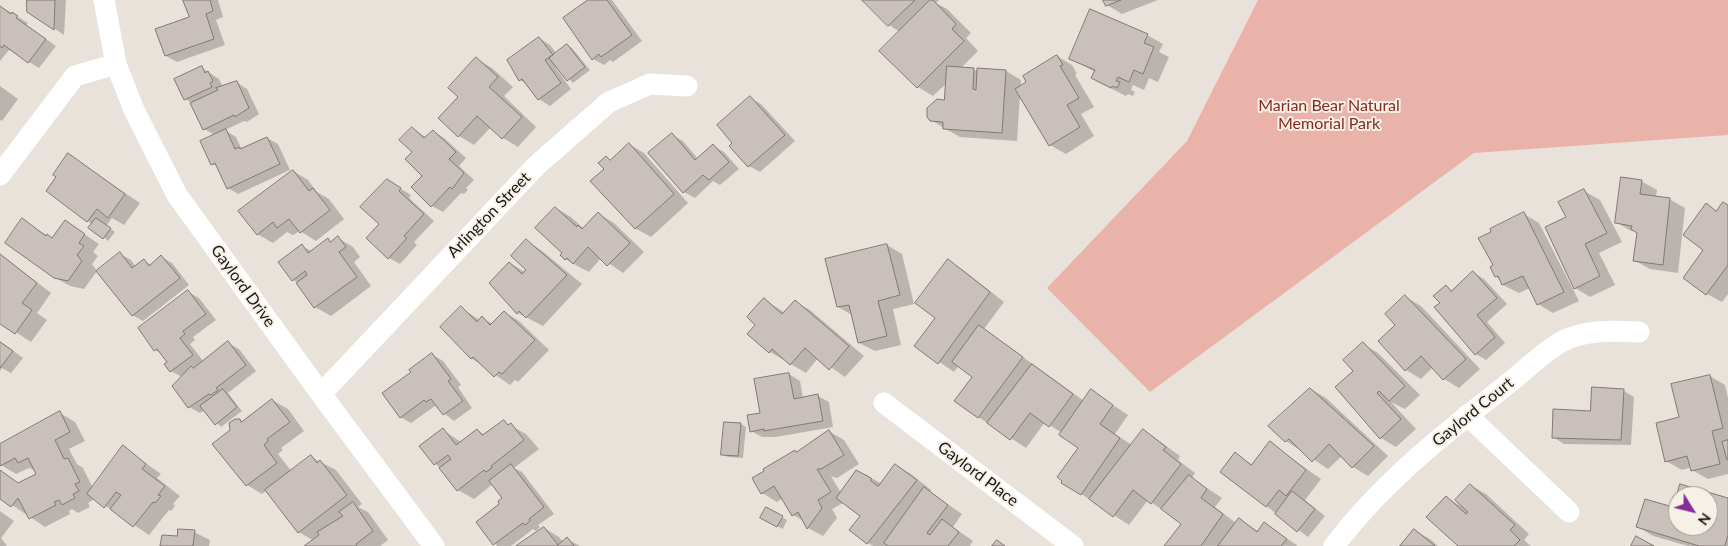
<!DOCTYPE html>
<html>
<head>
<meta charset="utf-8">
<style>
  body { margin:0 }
  #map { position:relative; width:1728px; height:546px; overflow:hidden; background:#e9e2da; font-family:Lato,sans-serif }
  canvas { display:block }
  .north { position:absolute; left:1668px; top:486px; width:50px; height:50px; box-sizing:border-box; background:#f6f0e7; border:1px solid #9e9993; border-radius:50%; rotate:126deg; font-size:14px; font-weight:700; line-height:20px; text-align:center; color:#191714 }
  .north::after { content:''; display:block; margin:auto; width:18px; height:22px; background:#862d99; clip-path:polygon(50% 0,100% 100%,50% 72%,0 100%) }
</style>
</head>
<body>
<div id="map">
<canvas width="1728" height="546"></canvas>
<div class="north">N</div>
</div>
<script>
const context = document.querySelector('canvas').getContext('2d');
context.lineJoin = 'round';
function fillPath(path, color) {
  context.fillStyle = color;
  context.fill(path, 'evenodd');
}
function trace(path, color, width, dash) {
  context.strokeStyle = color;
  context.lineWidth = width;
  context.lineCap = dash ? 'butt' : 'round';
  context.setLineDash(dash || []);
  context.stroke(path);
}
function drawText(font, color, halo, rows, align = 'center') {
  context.font = font + ' Lato,sans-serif';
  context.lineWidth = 4;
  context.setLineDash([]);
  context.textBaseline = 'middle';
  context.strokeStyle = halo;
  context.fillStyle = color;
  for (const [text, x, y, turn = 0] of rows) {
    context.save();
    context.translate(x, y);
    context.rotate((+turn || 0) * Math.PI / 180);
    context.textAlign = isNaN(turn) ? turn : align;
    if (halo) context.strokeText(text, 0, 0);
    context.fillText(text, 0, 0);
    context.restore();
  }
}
fillPath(new Path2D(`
  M1258 0H1728V135L1474 153 1150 392 1047 288 1187 141Z`), '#e9b3aa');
fillPath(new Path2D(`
  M29 0H66L64 35 28 11Z
  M184 0H218L223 17 216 20 225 45 177 62 166 56 156 30 190 18Z
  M590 0H612L642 41 613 62 610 60 604 65 593 59Z
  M864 0H939L936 3 947 9 971 33 966 38 978 51 961 68 978 71V69L1006 71 1021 80V87L1057 56 1072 65 1077 74 1075 75 1094 107 1081 114 1094 136 1066 154 1050 145 1020 96 1017 141 960 137 944 128 931 120 945 101 947 83 933 96 918 87 881 51 900 32 889 25Z
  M1105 0H1158L1122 14 1107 5Z
  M0 6 23 20 28 23 26 25 56 46 39 68 9 50 0 61Z
  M1147 35 1163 44 1159 52 1169 57 1158 82 1149 78 1144 90 1133 85 1131 90 1135 92 1133 96 1128 94 1126 96 1098 82 1095 72 1070 58Z
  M539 38 550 45 557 54 567 45 572 48 590 70 573 83 557 66 555 67 571 89 550 106 539 99 527 84 520 80Z
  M477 59 492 68 513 87 504 96 536 127 518 147 503 138 491 127 474 145 459 136 440 118 460 97Z
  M202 68 219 79 223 87 236 82 247 89 259 114 247 122 244 121 225 130 236 137 242 150 267 138 278 144 290 170 238 194 228 188 218 167 212 164 215 135 204 129 193 103 185 99Z
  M0 86 18 99 2 121 0 120Z
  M750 98 761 104 795 141 760 172 749 166 734 143Z
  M412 128 427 138 433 131 444 138 466 158 459 166 474 180 466 188 468 190 464 194 461 193 443 212 432 206 424 176 414 152Z
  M672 135 683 141 698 159 713 146 724 152 739 169 720 185 713 181 695 198 684 192Z
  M629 144 644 153 688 203 651 237 635 228 606 169V157L611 160Z
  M68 155 140 203 124 225 112 218 106 226 115 232 108 241 88 221 58 177Z
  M293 171 308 180 317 192 329 199 344 219 316 241 300 231 293 235 287 232 273 243 257 234Z
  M1641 181 1657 190 1656 197 1669 199 1685 208 1678 273 1650 269 1634 260 1639 232 1631 231 1616 222Z
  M398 187 411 195 409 198 434 221 414 242 417 245 400 264 389 258 367 238 380 224Z
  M1584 191 1600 200 1622 242 1599 253 1615 285 1590 297 1575 288 1567 218Z
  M1706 205 1717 211 1728 206V294L1722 302 1707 294 1705 249Z
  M556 208 571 217 584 229 599 214 614 223 644 252 623 273 601 258 589 272 581 268 565 259Z
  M1524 214 1539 223 1579 301 1553 313 1538 304 1530 288 1519 293 1503 285 1496 276 1495 266Z
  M22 220 53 239 65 221 99 244 93 252 98 256 92 264 97 271 84 289 70 286 54 277Z
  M338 238 353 247 360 257 354 262 371 286 331 316 315 307 299 283 293 280 302 246 311 251 328 240 332 242Z
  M526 241 541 250 582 284 543 326 518 313 510 263 525 272 528 270Z
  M887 245 902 254 914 304 893 309 901 345 875 351 859 343 852 315 838 307Z
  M0 254 51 293 37 313 47 320 31 342 0 322Z
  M120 254 131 260 136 267 144 260 151 265 161 257 172 263 189 285 143 321 132 315Z
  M948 261 963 270 1004 302 984 329 1084 401 1092 391 1128 415 1115 434 1132 445 1143 431 1158 440 1180 456 1178 460 1195 473 1192 478 1222 498 1215 507 1236 523 1239 519 1258 531 1264 523 1298 546H1166L1183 524 1148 500 1129 525 1063 482 1080 447 1062 433 1045 422 1026 448 978 417 974 377 959 365 954 372 916 346 937 318Z
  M1474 273 1484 279 1507 304 1487 322 1505 343 1486 360 1476 354 1441 303 1446 287 1453 291Z
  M188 292 199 298 216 320 193 337 195 340 190 344 204 362 228 343 239 349 256 371 228 393 242 411 221 427 205 410 200 413 189 407 182 377 171 371 169 363 162 354 155 350Z
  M1406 297 1421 306 1480 369 1459 388 1444 379 1433 367 1421 379 1406 370 1397 325Z
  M764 299 785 313 795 302 810 310 864 356 845 377 818 358 806 373 770 352 757 325Z
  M461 308 480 320 482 318 493 324 504 312 519 321 549 350 518 382 515 380 510 385 471 358Z
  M0 341 23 358 11 373 2 368 0 371Z
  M1363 344 1378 353 1420 395 1405 409 1391 402 1416 429 1396 447 1381 438 1355 371Z
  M433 355 443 361 461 385 458 387 472 408 454 421 435 406 411 423 400 417Z
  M789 374 800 381 803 398 818 396 829 402 833 427 776 437H762L751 431Z
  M1710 376 1725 385 1728 398V474L1708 479 1692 470V467L1682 470 1666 461 1681 417Z
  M1311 389 1326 398 1388 456 1368 476 1353 467 1342 456 1328 469 1286 441 1270 426Z
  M1624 391 1634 397 1631 445 1564 444 1553 437Z
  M272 400 288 409 304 431 281 448 283 450 278 454 292 472 311 457 336 470 362 504 358 507 368 512 388 540 380 546H306L314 541 299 532 267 490 262 494 247 485 231 430 239 420 243 422Z
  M60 413 75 422 85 441 69 449 77 464 83 468 93 488 123 447 161 474 157 478 180 496 173 504 175 506 171 511 169 510 149 535 91 496 93 500 88 503 90 507 78 513 72 509 69 511 70 514 45 527 0 497V471L20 484 38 475 35 470 29 468 16 474 1 465 0 445Z
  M504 422 526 434 539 449 514 468 522 472 554 514 538 525 540 527 536 531 533 529 511 546H497L477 522 501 504 504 499 493 484 474 499 458 490 421 446 443 430 461 442 477 430 485 435Z
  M741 424 746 427 743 458 728 457 722 454Z
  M829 431 844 440 859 464 837 478 831 476 841 493 865 474 880 483 896 466 911 474 931 490 930 492 962 514 953 527 973 541 970 546H873L868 543 861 516 843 503 832 509 837 518 823 536 808 528 804 521 793 515 783 498 777 502 762 493 797 453Z
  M1270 443 1321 479 1305 500 1325 516 1308 537 1266 506 1235 454 1253 465Z
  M1470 485 1486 494 1529 534 1524 540 1531 546H1460L1446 497 1461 506Z
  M1681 485 1728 499V546H1688L1653 536 1638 527 1674 509ZM1678 496H1708V526H1678Z
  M767 509 787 520 783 529 765 520Z
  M0 511 14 521 1 538 7 546H0Z
  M544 528 559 537 563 542 567 539 580 546H519Z
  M1414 530 1430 539 1438 546H1401Z
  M194 532 210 540 209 546H162Z`), '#0003');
const building = new Path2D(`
  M27 0H55L54 30 27 12Z
  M183 0H210L213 11 206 14 214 39 165 56 155 29 189 17Z
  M588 0H607L632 35 601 57 599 54 592 60 563 18Z
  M862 0H915L888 26Z
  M930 0H933L956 24 952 29 964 41 917 88 879 51Z
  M1103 0H1121L1106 6Z
  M0 6 11 14 12 12 18 16 16 18 46 39 28 63 4 45 2 48 0 46Z
  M1090 9 1148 34 1144 43 1154 47 1143 74 1134 70 1129 82 1118 77 1116 81 1120 82 1117 88 1112 86 1111 88 1091 78 1095 70 1069 59Z
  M539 37 553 55 545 60 561 83 538 100 522 79 519 81 507 60Z
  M567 44 585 67 567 81 549 58Z
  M1057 55 1063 65 1060 66 1079 98 1067 105 1080 127 1049 146 1015 89 1026 82 1023 76Z
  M476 57 498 77 489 87 522 117 502 139 477 116 458 137 438 118 458 97 448 88Z
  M202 66 205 73 208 71 213 81 210 83 212 87 184 100 174 79Z
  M947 66 974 68 973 89 976 90 977 68 1006 70 1002 133 943 129V122L930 121 927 117V108L937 99 944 100Z
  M237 81 249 108 235 117 234 115 203 130 190 103 218 90 216 88Z
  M750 96 785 135 748 167 729 146 732 143 717 125Z
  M412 127 424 138 433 130 456 152 449 159 464 173 452 189 450 187 431 207 411 187 422 176 405 159 412 152 399 140Z
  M226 129 235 149 239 147 240 149 267 137 280 164 227 189 215 163 211 165 200 141Z
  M672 133 695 160 713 144 729 162 709 180 703 175 683 193 648 153Z
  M629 143 674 194 635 229 590 181 604 169 598 163 606 156 610 160Z
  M68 153 125 194 108 218 97 209 87 222 46 191 56 177 53 175Z
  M293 170 309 191 313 188 330 210 300 233 289 219 277 228 273 222 257 235 238 211Z
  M1621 177 1642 180 1640 194 1670 198 1663 265 1633 261 1637 233 1631 229 1632 226 1615 223Z
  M387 179 401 188 399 191 424 214 404 236 407 238 388 259 366 238 379 224 360 207Z
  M1584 189 1607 233 1585 244 1600 276 1574 289 1545 227 1566 217 1558 202Z
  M1723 202 1728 205V265L1706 295 1683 278 1703 250 1683 235 1706 203 1716 211Z
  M555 207 577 227 578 225 582 229 598 212 630 243 607 266 588 247 573 264 567 258 565 260 560 255 562 253 535 228Z
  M1524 212 1564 292 1537 305 1523 276 1502 285 1498 276 1495 277 1490 267 1493 265 1478 238 1491 232 1490 229Z
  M22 218 46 236 47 234 52 238 65 220 85 234 79 243 84 246 77 255 82 261 68 281 54 278 5 243Z
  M96 218 111 228 103 239 88 228Z
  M338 236 346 247 339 252 357 277 314 308 296 283 307 275 305 271 292 281 278 262 302 244 308 253 328 238 330 242Z
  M526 239 567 275 526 318 519 311 517 314 489 283 509 262 522 274 526 270 511 256Z
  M887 244 900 295 878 301 887 336 858 343 849 305 837 307 825 259Z
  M120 252 132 268 144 259 149 266 161 255 180 278 132 316 96 271Z
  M0 254 37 283 22 303 32 310 15 334 0 324Z
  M948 259 990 292 938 364 914 346 935 318 915 303Z
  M1473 271 1497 298 1477 315 1495 337 1475 355 1434 307 1440 303 1433 296 1446 285 1451 291Z
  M188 290 206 314 183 331 185 334 180 338 193 355 170 372 164 364 167 362 157 349 154 351 138 328Z
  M1405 295 1466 359 1443 380 1421 356 1405 371 1378 341 1395 325 1385 314Z
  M764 298 782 314 795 300 849 346 829 370 805 348 790 365 772 349 769 353 747 334 755 325 747 317Z
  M461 306 477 322 482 316 490 325 504 311 535 340 502 374 499 372 494 377 473 357 471 359 440 327Z
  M979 325 1023 357 978 418 954 401 972 377 952 362Z
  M228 341 246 365 216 388 218 390 211 395 209 394 188 408 172 386 191 366 193 368Z
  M0 342 13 351 0 368Z
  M1363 342 1405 386 1389 401 1379 391 1377 393 1401 419 1380 439 1335 387 1353 371 1343 360Z
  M432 353 451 379 448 381 463 401 443 415 431 399 426 402 424 400 400 418 382 393 411 372 409 370Z
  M1032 364 1073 394 1049 427 1030 413 1010 440 987 423Z
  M789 373 794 399 818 394 823 421 764 431V429L750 432 747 415 760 413 754 379Z
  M1710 375 1723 428 1712 431 1720 464 1691 471 1687 456 1665 462 1656 423 1679 417 1671 384Z
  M1592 387 1624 389 1621 440 1552 438 1553 409 1590 411Z
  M1310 388 1374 446 1352 468 1329 444 1312 462 1289 439 1285 442 1268 426Z
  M223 389 237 407 215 425 200 406Z
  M1091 389 1113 405 1100 424 1120 438 1081 495 1061 483 1062 481 1057 477 1078 448 1059 435Z
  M272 399 290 422 267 439 268 441 264 445 277 463 246 486 212 444 230 430 229 423 235 419H240L241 422Z
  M60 411 70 432 55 440 64 459 68 458 80 482 75 484 79 491 73 494 75 498 62 505 59 500 54 502 56 505 29 519 18 498 11 507 0 499V470L18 483 36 474 28 458 18 463 15 458 0 466V444Z
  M504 420 508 425 511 423 524 440 491 466 492 468 486 472 484 470 457 491 439 468 451 459 448 455 434 465 419 446 443 428 456 445 477 429 482 435Z
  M724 422 741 423 738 456 721 455Z
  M1143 429 1166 447 1163 450 1181 464 1151 504 1133 490 1113 517 1089 499Z
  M829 430 844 455 821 469H817L831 492 818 500 822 508 807 529 798 512 792 516 774 486 761 494 752 478 764 471 763 469 795 450 796 452Z
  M1728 440V459L1727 460 1722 442Z
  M1270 441 1306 470 1286 496 1279 490 1266 507 1220 472 1235 452 1251 465Z
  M123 445 146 464 142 469 165 486 158 495 161 496 155 503 153 502 133 527 110 509 121 495 116 492 104 508 87 494Z
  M311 455 317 463 320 460 347 495 298 533 265 490Z
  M511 464 544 507 529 519 530 521 525 525 523 523 493 545 476 522 499 504 498 501 502 498 489 481Z
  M895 464 917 480 867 544 849 530 860 516 836 498 856 470 871 478V481L878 486Z
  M1189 475 1207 489 1201 498 1223 514 1201 546H1164L1181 524 1161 509Z
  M1470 484 1515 525 1510 530 1520 540 1514 546H1458L1426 517 1446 496 1466 514 1468 512 1455 500Z
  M1680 484 1728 498V535L1725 546H1699L1636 527 1645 499 1673 507ZM1678 496H1708V526H1678Z
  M924 487 948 505 927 533 930 535 942 519 959 532 948 546H888L884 543Z
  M1292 491 1315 509 1297 532 1275 514Z
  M353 502 373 531 356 544 357 546H304L319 535 317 532 343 516 339 512Z
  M766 507 783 516 777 527 760 518Z
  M1239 518 1257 532 1264 522 1287 539 1281 546H1218Z
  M544 527 558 545 567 537 574 546H516Z
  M178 529 195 530 193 546H160L162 535 177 536Z
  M1414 529 1435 546H1400Z
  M1636 536 1654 546H1631Z
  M997 540 1005 546H992Z`);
fillPath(building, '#c9c0bb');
trace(building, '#817873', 1);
trace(new Path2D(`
  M104 0 116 64 134 110 177 195 321 394 434 546
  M0 175 75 76 116 64
  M321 394 537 165 609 102 650 84 687 86
  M884 403 1073 546
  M1467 415 1569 512
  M1334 546C1381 484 1442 435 1504 387 1522 373 1541 354 1561 342 1585 329 1613 331 1639 332`), '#fff', 21);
drawText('16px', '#872b22', '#f6f0e7', [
  ["Marian Bear Natural",1329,106],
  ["Memorial Park",1329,124]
]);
drawText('16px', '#191714', '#f6f0e7', [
  ["Arlington Street",489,215,-46],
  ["Gaylord Drive",243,286,54],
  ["Gaylord Court",1473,412,-39],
  ["Gaylord Place",978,474,37]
]);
</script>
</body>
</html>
